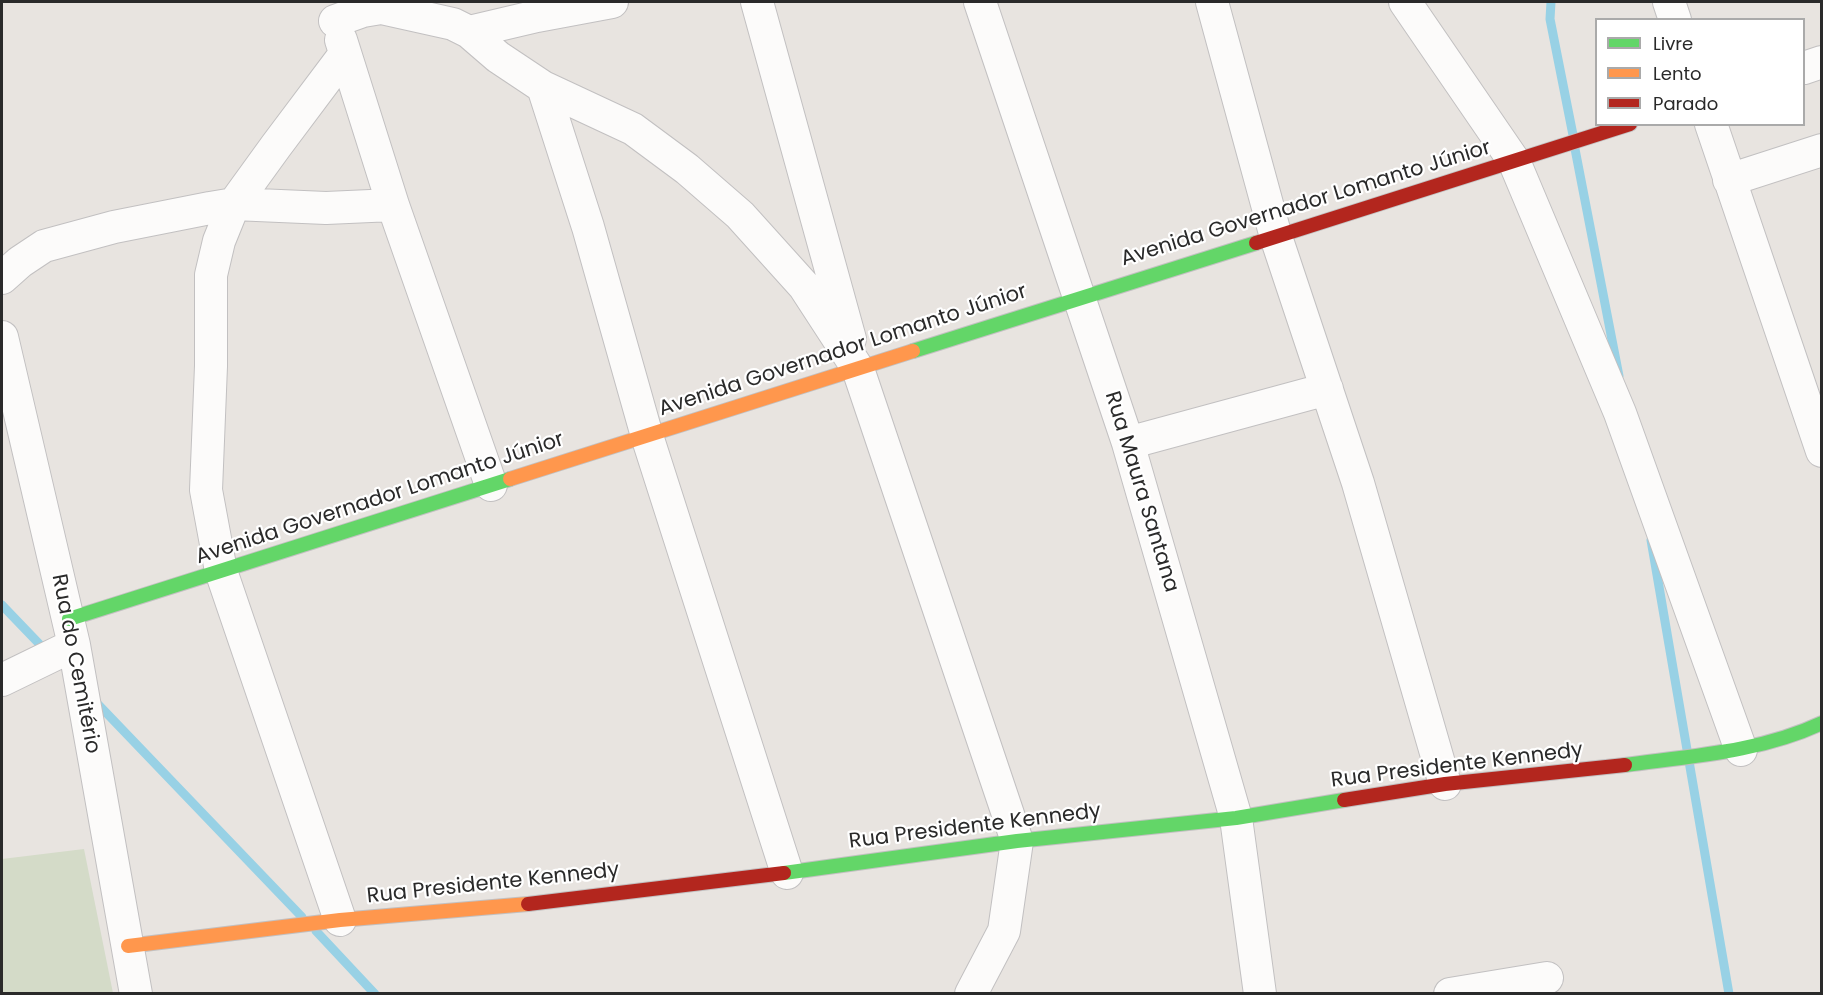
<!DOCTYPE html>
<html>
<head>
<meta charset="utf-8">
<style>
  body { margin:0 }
  #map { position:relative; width:1823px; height:995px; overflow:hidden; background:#e8e4e0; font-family:Poppins,sans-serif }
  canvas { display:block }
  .frame { position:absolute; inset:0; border:3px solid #2a2a2a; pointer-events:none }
  .legend { position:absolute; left:1595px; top:18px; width:210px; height:108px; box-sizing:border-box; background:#fff; border:2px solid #aaa; margin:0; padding:8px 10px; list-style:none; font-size:18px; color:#2a2a2a }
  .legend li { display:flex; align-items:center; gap:12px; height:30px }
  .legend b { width:30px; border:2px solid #aaa }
</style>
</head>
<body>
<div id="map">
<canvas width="1823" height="995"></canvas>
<div class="frame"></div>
<ul class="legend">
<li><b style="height:8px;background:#63d668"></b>Livre</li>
<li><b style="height:8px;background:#ff974d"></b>Lento</li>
<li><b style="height:8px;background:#b3261e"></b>Parado</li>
</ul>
</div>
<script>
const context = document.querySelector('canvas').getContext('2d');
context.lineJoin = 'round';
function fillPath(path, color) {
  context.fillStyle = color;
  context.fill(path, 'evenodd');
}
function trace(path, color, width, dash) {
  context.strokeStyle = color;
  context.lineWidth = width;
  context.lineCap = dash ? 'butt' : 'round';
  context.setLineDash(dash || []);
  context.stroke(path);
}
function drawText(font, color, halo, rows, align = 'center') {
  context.font = font + ' Poppins,sans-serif';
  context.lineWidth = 4.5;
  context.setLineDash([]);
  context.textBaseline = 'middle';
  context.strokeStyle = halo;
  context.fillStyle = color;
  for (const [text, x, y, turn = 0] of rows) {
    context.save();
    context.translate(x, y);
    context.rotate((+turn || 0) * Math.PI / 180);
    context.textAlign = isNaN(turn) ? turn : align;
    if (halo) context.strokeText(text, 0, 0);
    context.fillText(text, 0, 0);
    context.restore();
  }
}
fillPath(new Path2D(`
  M84 849 113 993H2V859Z`), '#d4dbc8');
trace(new Path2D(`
  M1551 2 1550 19 1573 135
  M1575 149 1619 376
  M1651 540 1729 994
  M2 605 48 653
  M93 699 302 917
  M316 931 375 994`), '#98d1e5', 9);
const street = new Path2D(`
  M757 2 850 339
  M980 2 1128 443 1236 818 1260 994
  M1212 2 1276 237 1358 483 1445 784
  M1405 2 1514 161 1620 413 1741 750
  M1669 2 1675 20
  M335 21 363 11 381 8 453 24 469 32 498 57 543 87 633 129 687 169 740 215 804 286 858 369 1017 841 1004 931 971 994
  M469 32 537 16 612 2
  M341 40 393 205 491 485
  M1804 68 1822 62
  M543 87 588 227 647 436 787 873
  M1711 124 1822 451
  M1729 180 1822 150
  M2 278 20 262 44 246 114 227 210 208 234 204 326 208 393 205
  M2 337 74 645 136 994
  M1128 443 1327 389
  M2 680 74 645
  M340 920 221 571 206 490 211 366V275L219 241 234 204 276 146 345 54
  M1450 994 1547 978`);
const fast = new Path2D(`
  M913 351 1256 243
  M69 619 510 479
  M1625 765C1692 756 1760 752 1822 723
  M784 873 1017 841 1236 818 1344 800`);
const slow = new Path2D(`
  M510 479 913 351
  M128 946 340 920 528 904`);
const jam = new Path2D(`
  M1256 243 1630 124
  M1344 800 1445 784 1625 765
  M528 904 784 873`);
trace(street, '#c2c0c1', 34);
trace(fast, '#c2c0c1', 16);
trace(slow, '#c2c0c1', 16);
trace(jam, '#c2c0c1', 16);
trace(street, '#fcfbfa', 32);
trace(fast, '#63d668', 14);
trace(slow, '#ff974d', 14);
trace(jam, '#b3261e', 14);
drawText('21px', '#2a2a2a', '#fff', [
  ["Avenida Governador Lomanto Júnior",1306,204,-17],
  ["Avenida Governador Lomanto Júnior",843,351,-18],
  ["Rua Maura Santana",1141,492,73],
  ["Avenida Governador Lomanto Júnior",380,499,-18],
  ["Rua do Cemitério",75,664,79],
  ["Rua Presidente Kennedy",1457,766,-7],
  ["Rua Presidente Kennedy",975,827,-7],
  ["Rua Presidente Kennedy",493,884,-6]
]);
</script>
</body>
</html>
